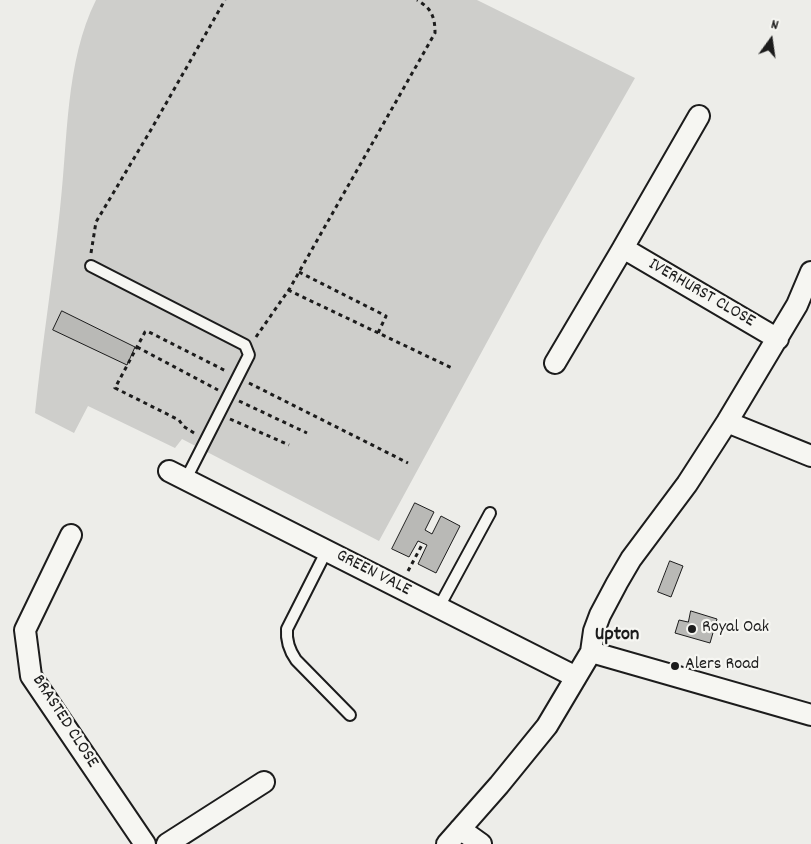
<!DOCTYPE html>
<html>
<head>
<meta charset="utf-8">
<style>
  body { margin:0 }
  #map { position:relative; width:811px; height:844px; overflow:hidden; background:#edede9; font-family:Dekko,sans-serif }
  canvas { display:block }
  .north { position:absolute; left:746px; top:15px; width:50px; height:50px; -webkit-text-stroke:4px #f6f6f2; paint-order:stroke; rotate:14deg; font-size:14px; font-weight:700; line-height:20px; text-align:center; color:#1c1c1c }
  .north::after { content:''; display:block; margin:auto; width:18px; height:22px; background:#1c1c1c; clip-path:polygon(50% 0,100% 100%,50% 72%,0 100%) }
</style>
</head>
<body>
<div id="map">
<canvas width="811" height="844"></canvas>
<div class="north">N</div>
</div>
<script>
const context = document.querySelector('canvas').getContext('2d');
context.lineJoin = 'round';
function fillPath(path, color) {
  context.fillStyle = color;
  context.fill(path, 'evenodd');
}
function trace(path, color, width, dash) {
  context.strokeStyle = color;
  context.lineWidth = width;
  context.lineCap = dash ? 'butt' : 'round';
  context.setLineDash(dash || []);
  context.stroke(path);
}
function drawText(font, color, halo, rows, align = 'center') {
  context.font = font + ' Dekko,sans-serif';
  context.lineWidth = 4.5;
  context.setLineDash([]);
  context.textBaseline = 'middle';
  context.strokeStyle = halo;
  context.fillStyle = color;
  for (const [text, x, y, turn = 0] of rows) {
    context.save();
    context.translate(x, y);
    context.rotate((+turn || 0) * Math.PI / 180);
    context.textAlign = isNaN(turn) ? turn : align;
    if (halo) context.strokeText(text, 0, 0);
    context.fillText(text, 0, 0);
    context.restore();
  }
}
fillPath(new Path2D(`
  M96 0H477L635 78 543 239 379 541 182 439 175 448 88 406 74 433 35 413C42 344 53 277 60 209 68 141 65 62 96 0Z`), '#cececb');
const building = new Path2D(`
  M62 311 135 347 127 365 53 330Z
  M415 503 434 512 425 530 432 534 441 516 460 526 436 573 418 564 427 545 418 541 409 557 392 549Z
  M670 561 683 566 671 597 658 592Z
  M691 611 717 619 710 643 675 633 679 620 688 622Z`);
fillPath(building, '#b9b9b6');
trace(building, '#1c1c1c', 1);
const lane = new Path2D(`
  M91 266 245 345 249 355 186 479
  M327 550 287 629C286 641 289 650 296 660L350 715
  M439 607 490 513`);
const street = new Path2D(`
  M699 116 623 248 778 339
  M555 363 623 248
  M727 422 811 456
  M169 471 576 677
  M71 535 25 630 31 676 145 844
  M591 652 811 715
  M460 829 481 844
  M167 844 264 782
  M447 844 499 785 547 726 591 652 594 631 600 615 617 583 631 559 687 484 727 422 797 305 811 272`);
trace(lane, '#1c1c1c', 14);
trace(street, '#1c1c1c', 24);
trace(new Path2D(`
  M91 253 96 222 152 128 225 0
  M299 272 386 316 378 333
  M288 290 454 369
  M256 337 290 288 435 33C435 16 431 8 417 0
  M137 347 218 390
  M249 383 408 463
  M239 401 307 433
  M230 419 289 445
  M194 433 183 426 179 420 115 388 145 332 147 331 226 371
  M408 571 423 543`), '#1c1c1c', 3, [4, 4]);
trace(lane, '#f6f6f2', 10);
trace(street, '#f6f6f2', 20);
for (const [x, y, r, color] of [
  [692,629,5,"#1c1c1c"],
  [675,666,5,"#1c1c1c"]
]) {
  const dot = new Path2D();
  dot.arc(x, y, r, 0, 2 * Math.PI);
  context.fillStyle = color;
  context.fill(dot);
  trace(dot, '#f6f6f2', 2);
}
drawText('18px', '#1c1c1c', '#f6f6f2', [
  ["IVERHURST CLOSE",701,294,30],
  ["GREEN VALE",373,574,27],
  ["BRASTED CLOSE",64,722,57]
]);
drawText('18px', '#1c1c1c', '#f6f6f2', [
  ["Royal Oak",702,629],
  ["Alers Road",685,666]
], 'left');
drawText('bold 20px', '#1c1c1c', '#f6f6f2', [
  ["Upton",617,636]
]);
</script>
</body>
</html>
